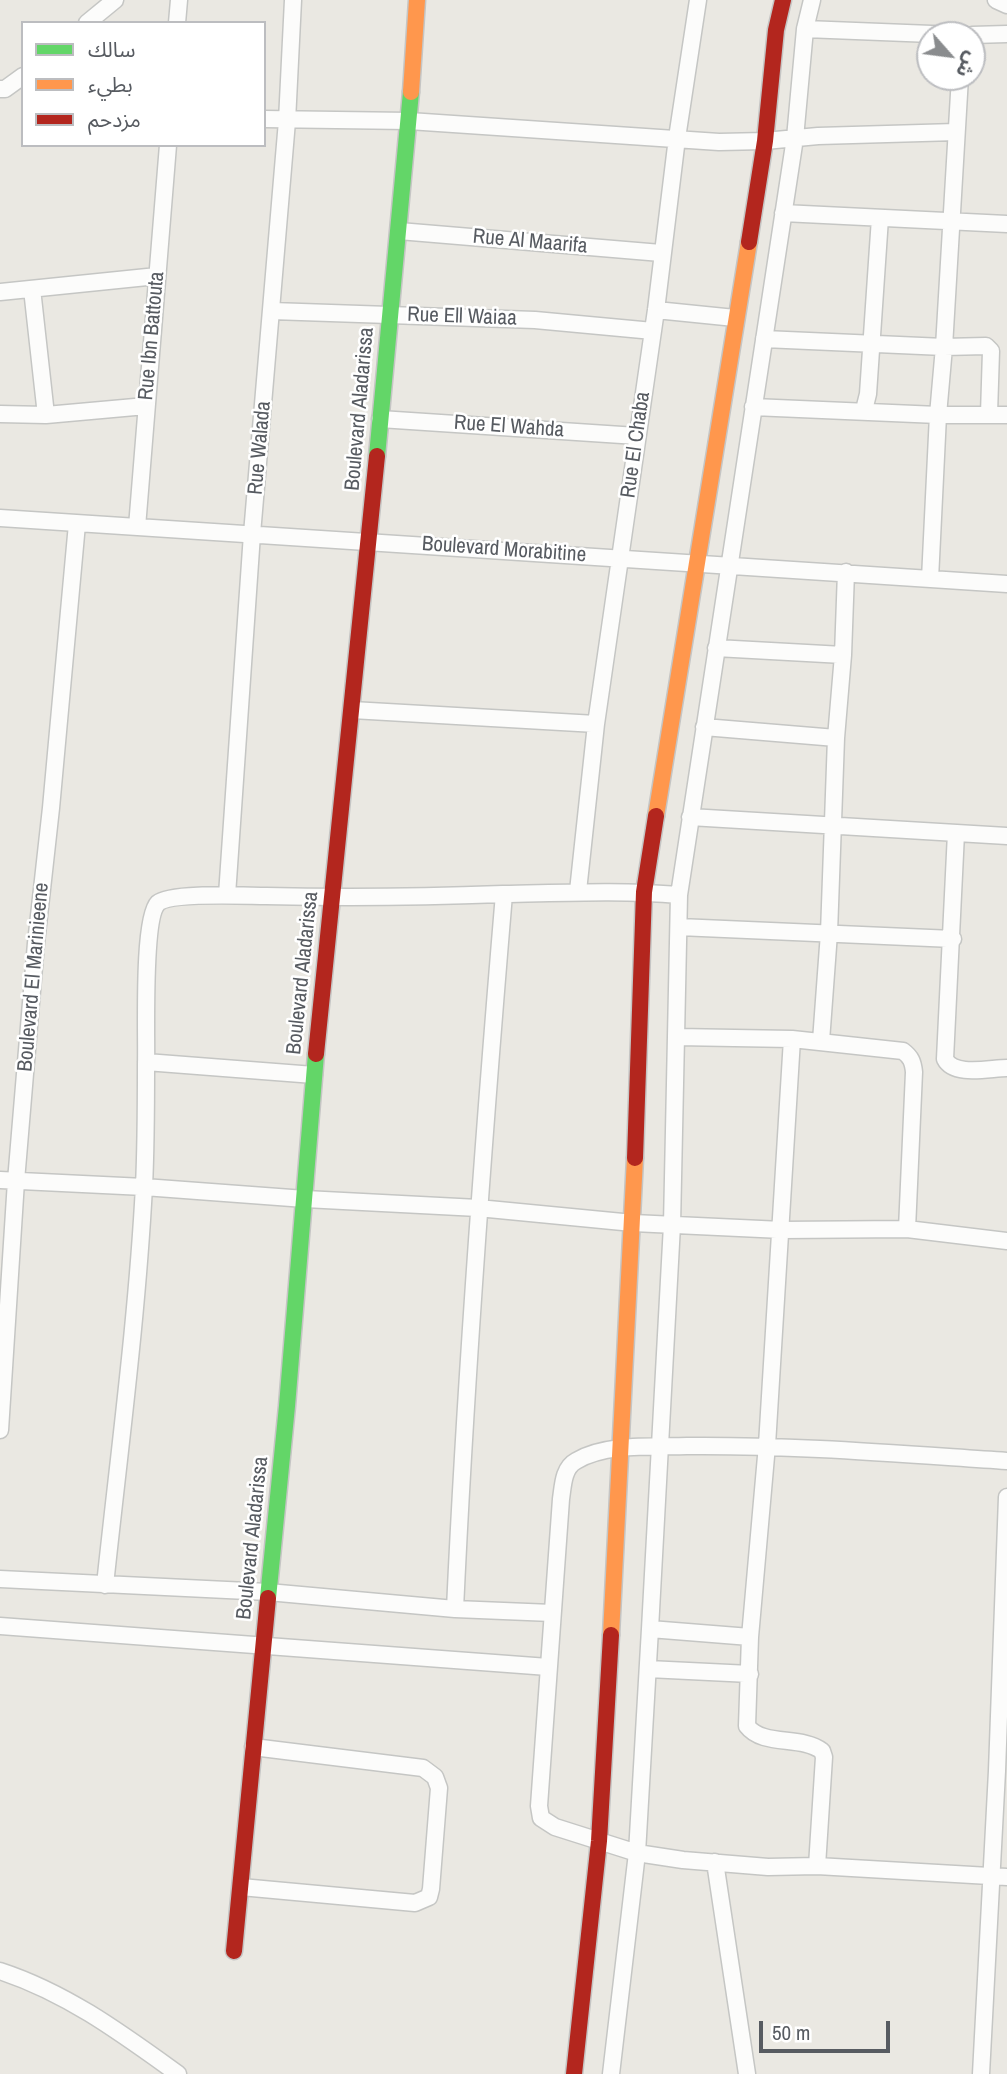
<!DOCTYPE html>
<html>
<head>
<meta charset="utf-8">
<style>
  body { margin:0 }
  #map { position:relative; width:1007px; height:2074px; overflow:hidden; background:#eae8e2; font-family:"Archivo Narrow","Noto Sans Arabic",sans-serif }
  canvas { display:block }
  .legend { position:absolute; left:21px; top:21px; width:245px; height:126px; box-sizing:border-box; background:#fff; border:2px solid #bcbdc0; margin:0; padding:9px 12px; list-style:none; font-size:21px; color:#575b61 }
  .legend li { display:flex; align-items:center; gap:14px; height:35px }
  .legend b { width:35px; border:2px solid #bcbdc0 }
  .north { position:absolute; left:916px; top:21px; width:70px; height:70px; box-sizing:border-box; background:#fff; border:2px solid #bcbdc0; border-radius:50%; rotate:118deg; font-size:19px; font-weight:700; line-height:28px; text-align:center; color:#575b61 }
  .north::after { content:''; display:block; margin:auto; width:24px; height:32px; background:#8a8c8e; clip-path:polygon(50% 0,100% 100%,50% 72%,0 100%) }
  .scale { position:absolute; left:759px; top:2021px; width:131px; height:32px; box-sizing:border-box; border:4px solid #575b61; border-top:0; padding-left:9px; font-size:21px; line-height:24px; white-space:nowrap; color:#575b61; -webkit-text-stroke:5px #fff; paint-order:stroke }
</style>
</head>
<body>
<div id="map">
<canvas width="1007" height="2074"></canvas>
<ul class="legend">
<li><b style="height:9px;background:#63d668"></b>سالك</li>
<li><b style="height:9px;background:#ff974d"></b>بطيء</li>
<li><b style="height:9px;background:#b3261e"></b>مزدحم</li>
</ul>
<div class="north">ش</div>
<div class="scale">50 m</div>
</div>
<script>
const context = document.querySelector('canvas').getContext('2d');
context.lineJoin = 'round';
function trace(path, color, width, dash) {
  context.strokeStyle = color;
  context.lineWidth = width;
  context.lineCap = dash ? 'butt' : 'round';
  context.setLineDash(dash || []);
  context.stroke(path);
}
function drawText(font, color, halo, rows, align = 'center') {
  context.font = font + ' "Archivo Narrow",sans-serif';
  context.lineWidth = 5;
  context.setLineDash([]);
  context.textBaseline = 'middle';
  context.strokeStyle = halo;
  context.fillStyle = color;
  for (const [text, x, y, turn = 0] of rows) {
    context.save();
    context.translate(x, y);
    context.rotate((+turn || 0) * Math.PI / 180);
    context.textAlign = isNaN(turn) ? turn : align;
    if (halo) context.strokeText(text, 0, 0);
    context.fillText(text, 0, 0);
    context.restore();
  }
}
const street = new Path2D(`
  M996 0 1007 5
  M87 23 115 0
  M177 23 179 0
  M805 29 957 35
  M972 35 1007 34
  M0 89H5L23 76
  M264 119 409 121 719 142 765 141 818 136 956 132
  M783 213 1007 224
  M399 231 661 253
  M32 289 46 415
  M0 292 157 276
  M656 310 735 318
  M272 311 535 320 653 331
  M764 339 944 347 986 346 991 351 989 414
  M753 407 938 415H1007
  M864 410 868 394 880 218
  M0 414 46 415 146 406
  M380 419 637 436
  M0 518 1007 584
  M137 527 168 145
  M930 579 938 415 944 347 960 77
  M716 648 843 655
  M352 710 596 724
  M704 727 836 738
  M690 817 1007 836
  M956 833 945 1059C954 1077 990 1068 1007 1068
  M578 891 596 724 656 310 677 138 698 0
  M227 895 252 534 287 121 293 0
  M679 927 953 939
  M677 1037 792 1039 903 1051C911 1057 913 1062 914 1072L907 1229
  M792 1039 767 1445 750 1637 747 1726C763 1747 801 1735 822 1751L824 1757 817 1866
  M821 1041 829 933 836 738 843 655 846 572
  M146 1062 314 1075
  M0 1180 144 1187 305 1199 478 1208 633 1223 782 1230 907 1229 1007 1241
  M0 1430 16 1181 36 943 51 808 77 524
  M1007 1461C900 1454 794 1445 687 1446 654 1447 605 1443 576 1461 563 1468 563 1486 561 1499L539 1806 541 1818 555 1827 637 1853 683 1860 768 1867 817 1866 1007 1877
  M0 1579 268 1592 455 1609 552 1613
  M105 1585C119 1453 137 1320 144 1186 146 1146 146 1105 146 1065 147 1038 142 919 158 903 171 892 246 896 266 896 345 898 424 897 503 894 562 893 620 890 679 895
  M455 1609C466 1370 484 1132 504 894
  M0 1626 548 1667
  M650 1629 750 1637
  M648 1669 750 1674
  M715 1862 747 2074
  M241 1887 415 1903 429 1897 431 1889 439 1788 435 1777 423 1768 253 1747
  M0 1971C67 1993 121 2033 178 2074
  M611 2074 637 1853 650 1629 672 1225 679 895 795 138 805 29 812 0
  M981 2074 997 1771 1007 1497`);
const fast = new Path2D(`
  M377 456 411 92
  M268 1598 287 1406 316 1054`);
const slow = new Path2D(`
  M411 92 417 0
  M656 816 749 242
  M611 1635 635 1158`);
const jam = new Path2D(`
  M749 242 765 141 776 30 783 0
  M316 1054 377 456
  M635 1158 644 892 656 816
  M234 1951 268 1598
  M574 2074 599 1841 611 1635`);
trace(street, '#c5c6c4', 19);
trace(fast, '#c5c5c4', 19);
trace(slow, '#c5c5c4', 19);
trace(jam, '#c5c5c4', 19);
trace(street, '#fcfcfb', 16);
trace(fast, '#63d668', 16);
trace(slow, '#ff974d', 16);
trace(jam, '#b3261e', 16);
drawText('21px', '#575b61', '#fff', [
  ["Rue Al Maarifa",530,242,5],
  ["Rue Ell Waiaa",462,317,2],
  ["Rue Ibn Battouta",152,336,-85],
  ["Boulevard Aladarissa",360,409,-85],
  ["Rue El Wahda",509,427,4],
  ["Rue El Chaba",636,445,-82],
  ["Rue Walada",260,448,-85],
  ["Boulevard Morabitine",504,550,4],
  ["Boulevard Aladarissa",303,973,-84],
  ["Boulevard El Marinieene",34,977,-85],
  ["Boulevard Aladarissa",253,1538,-84]
]);
</script>
</body>
</html>
